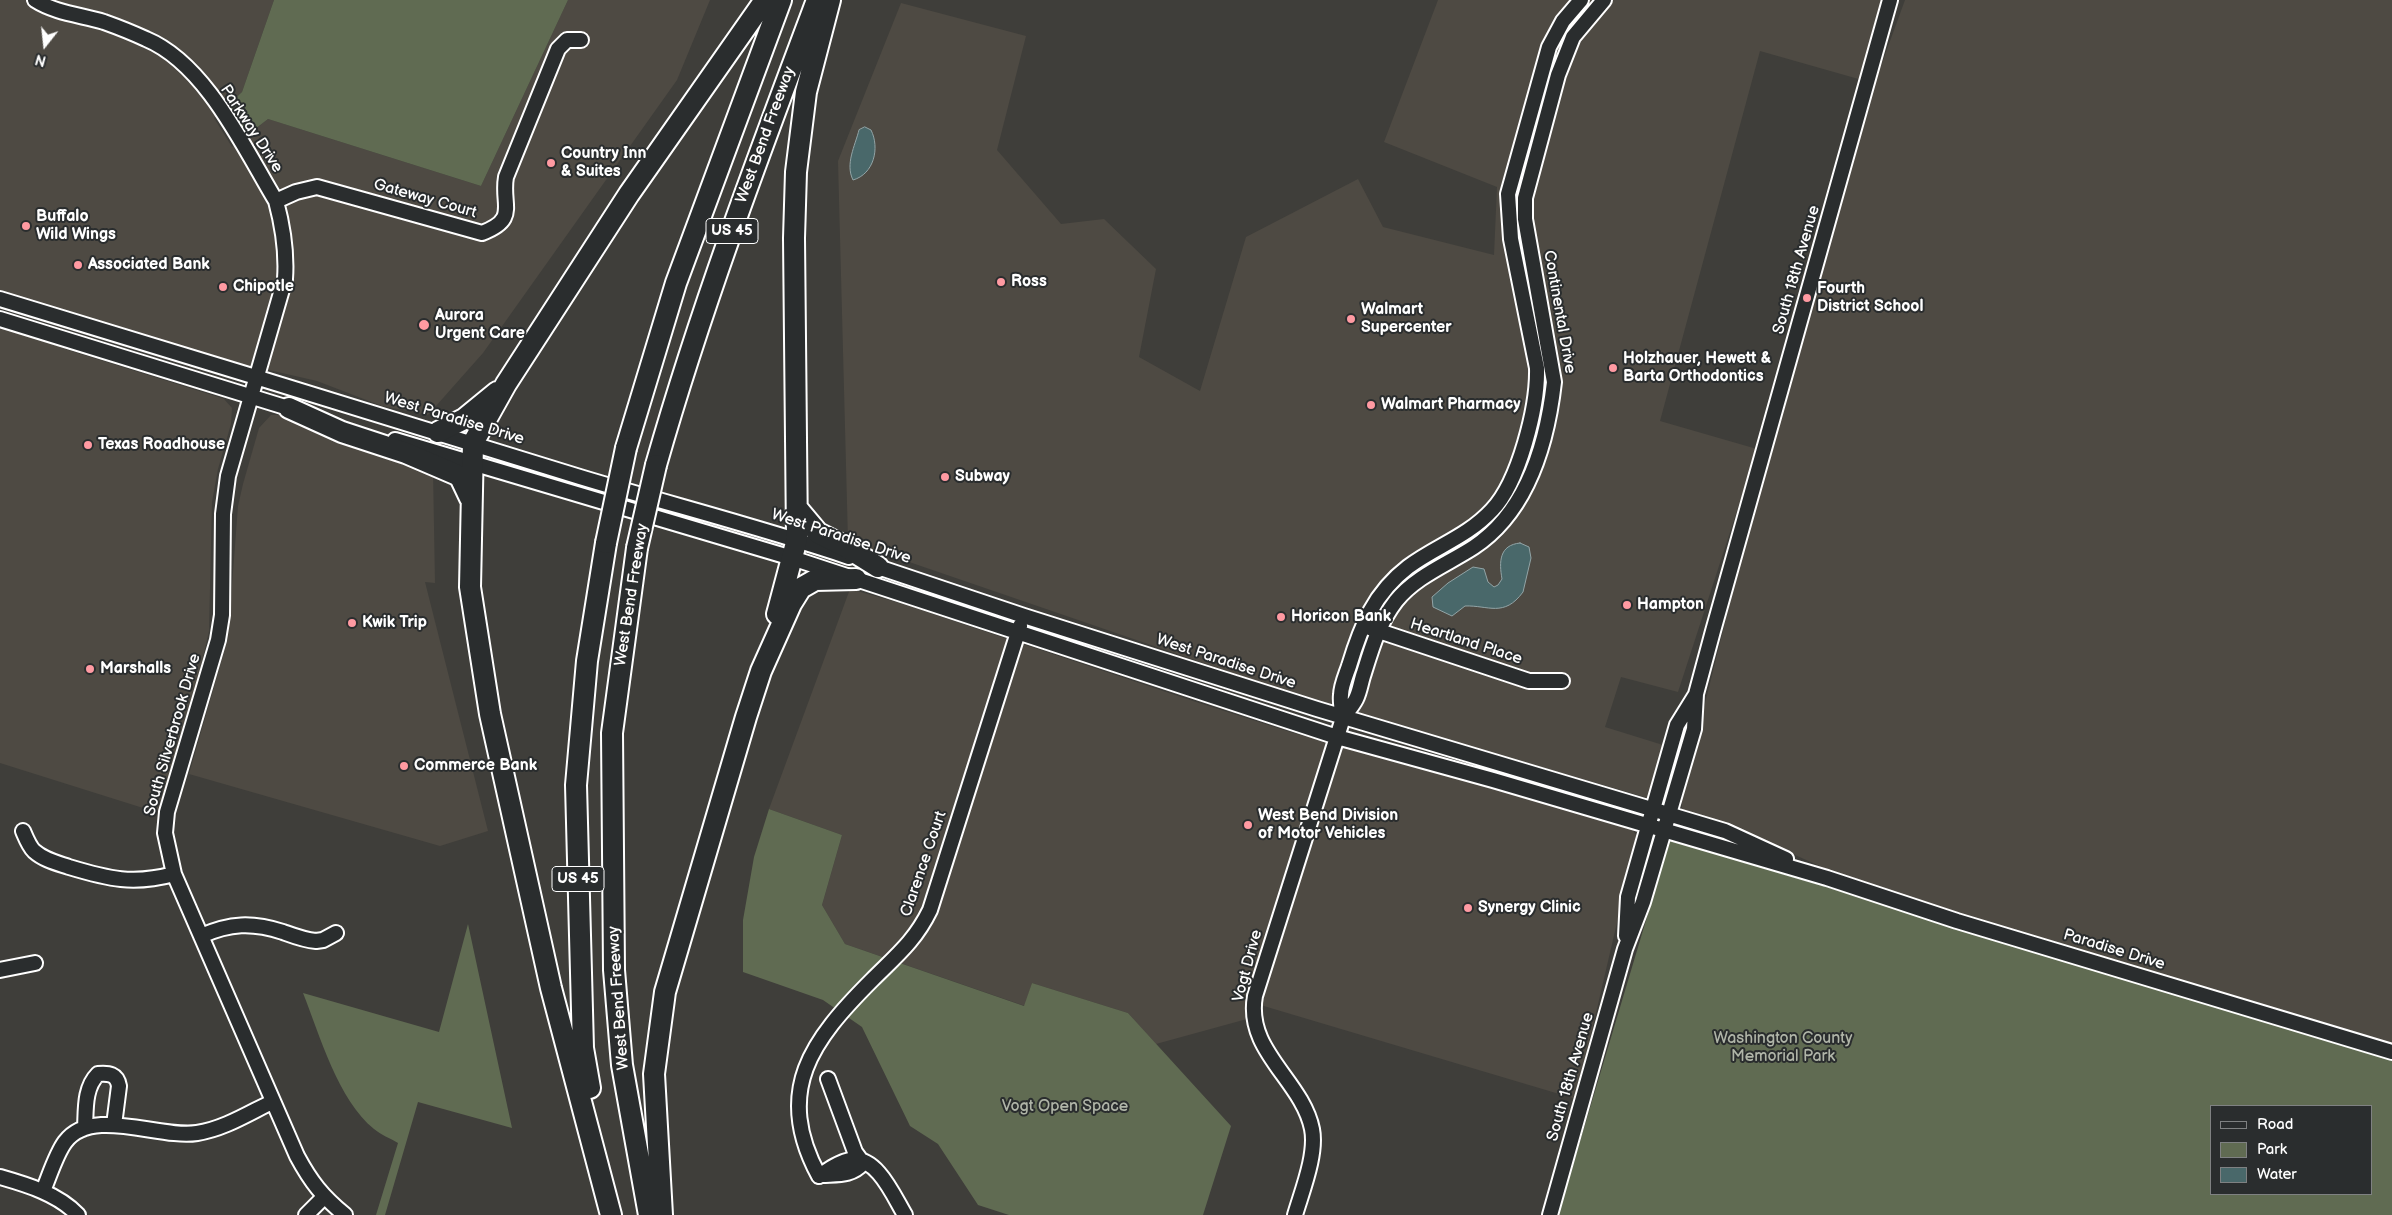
<!DOCTYPE html>
<html>
<head>
<meta charset="utf-8">
<style>
  body { margin:0 }
  #map { position:relative; width:2392px; height:1215px; overflow:hidden; background:#3f3e3a; font-family:"Balsamiq Sans",sans-serif }
  canvas { display:block }
  .legend { position:absolute; left:2210px; top:1105px; width:162px; height:90px; box-sizing:border-box; background:#2a2d2e; border:1px solid #7f8182; margin:0; padding:6px 9px; list-style:none; font-size:15px; color:#fff }
  .legend li { display:flex; align-items:center; gap:10px; height:25px }
  .legend b { width:25px; border:1px solid #7f8182 }
  .north { position:absolute; left:20px; top:20px; width:50px; height:50px; -webkit-text-stroke:4px #2a2d2e; paint-order:stroke; rotate:196deg; font-size:14px; font-weight:700; line-height:20px; text-align:center; color:#fff }
  .north::after { content:''; display:block; margin:auto; width:18px; height:22px; background:#fff; clip-path:polygon(50% 0,100% 100%,50% 72%,0 100%) }
</style>
</head>
<body>
<div id="map">
<canvas width="2392" height="1215"></canvas>
<ul class="legend">
<li><b style="height:6px;background:#2a2d2e"></b>Road</li>
<li><b style="height:14px;background:#606b52"></b>Park</li>
<li><b style="height:14px;background:#49686a"></b>Water</li>
</ul>
<div class="north">N</div>
</div>
<script>
const context = document.querySelector('canvas').getContext('2d');
context.lineJoin = 'round';
function fillPath(path, color) {
  context.fillStyle = color;
  context.fill(path, 'evenodd');
}
function trace(path, color, width, dash) {
  context.strokeStyle = color;
  context.lineWidth = width;
  context.lineCap = dash ? 'butt' : 'round';
  context.setLineDash(dash || []);
  context.stroke(path);
}
function drawText(font, color, halo, rows, align = 'center') {
  context.font = font + ' "Balsamiq Sans",sans-serif';
  context.lineWidth = 4;
  context.setLineDash([]);
  context.textBaseline = 'middle';
  context.strokeStyle = halo;
  context.fillStyle = color;
  for (const [text, x, y, turn = 0] of rows) {
    context.save();
    context.translate(x, y);
    context.rotate((+turn || 0) * Math.PI / 180);
    context.textAlign = isNaN(turn) ? turn : align;
    if (halo) context.strokeText(text, 0, 0);
    context.fillText(text, 0, 0);
    context.restore();
  }
}
fillPath(new Path2D(`
  M0 0H274L242 92 214 118 232 147 268 119 481 186 568 0H710L677 80 483 353 428 415 382 406 317 381 234 362 0 291Z
  M1438 0H1882L1862 80 1760 51 1660 421 1757 449 1678 692 1621 677 1605 727 1663 745 1648 798 1320 703 848 541 838 161 901 3 1026 36 997 150 1061 224 1104 219 1156 269 1139 357 1200 391 1246 237 1358 179 1383 227 1494 255 1497 187 1384 142Z
  M1905 0H2392V1047L1856 882 1743 832 1685 813 1682 809V797L1745 541 1862 118Z
  M0 323 68 350 215 396 224 399 232 408 231 424 218 469 212 502 209 631 196 688 159 813 0 763Z
  M271 415H279L433 470 435 583 425 582 488 831 440 846 189 774 228 638 238 506 243 484 259 428Z
  M850 589 903 604 1190 700 1290 732 1626 825 1632 829 1636 835 1635 845 1576 1099 1247 1001V1019L1156 1044 1128 1013 1032 983 1025 1006 845 944 822 905 842 835 769 809Z`), '#4e4a43');
fillPath(new Path2D(`
  M274 0H568L481 186 268 119 246 136 227 106 242 92Z
  M769 809 842 835 822 905 845 944 1024 1006 1032 983 1128 1013 1231 1126 1203 1215H1009L978 1205 938 1144 910 1126 862 1027 823 1000 743 972V920L754 857Z
  M1670 840 2343 1042 2392 1050V1215H1558ZM2211 1106H2371V1194H2211Z
  M468 924 512 1128 418 1102 385 1215H376L398 1143C390 1138 381 1135 374 1129 338 1100 320 1036 303 993L439 1032Z`), '#606b52');
const water = new Path2D(`
  M865 127 871 130C880 148 874 174 853 180 845 164 855 146 859 130Z
  M1520 543 1529 547 1531 558 1523 592C1504 618 1488 605 1465 606L1452 616 1433 607 1432 597 1448 583 1473 567 1484 569 1488 582 1494 587 1498 585 1502 579C1499 562 1499 545 1520 543Z`);
fillPath(water, '#49686a');
trace(water, '#92a4a6', 1);
const minor = new Path2D(`
  M35 0C55 13 81 15 104 22 118 27 133 33 146 39 206 64 244 148 276 201 283 227 287 251 285 279L228 476 223 514 222 615 218 640 167 812 165 833 174 874 297 1156C311 1182 322 1196 345 1215
  M276 201 296 192 317 187 482 233C519 219 501 205 506 177L558 49 567 40H581
  M0 299C194 357 386 418 580 477 669 504 760 527 849 557
  M0 319 298 411
  M395 440 792 558 1337 737 1493 780 1827 878 1957 921 2392 1052
  M869 564 1024 616 1317 709 1725 831 1786 859
  M1370 628 1529 681H1562
  M1343 718C1342 710 1340 702 1341 695 1341 686 1346 675 1349 666 1361 626 1374 593 1408 567 1436 546 1467 537 1492 510 1519 482 1538 406 1537 368L1511 239 1508 194 1549 47 1563 21 1581 0
  M23 831C26 838 29 846 34 851 44 860 57 863 69 867 109 879 133 885 174 874
  M201 936C230 923 252 922 283 932 294 936 304 940 316 941L323 940 336 933
  M1626 936 1628 897 1657 795 1677 725 1695 696
  M0 970 35 963
  M828 1079 855 1152 863 1163
  M85 1128C86 1110 84 1088 98 1074 109 1073 117 1074 119 1086L114 1125
  M822 1175C838 1174 852 1176 863 1163
  M819 1176C773 1091 812 1040 872 980 896 956 915 941 930 910L1020 626
  M819 1176C828 1170 839 1162 850 1160 877 1155 894 1197 905 1215
  M0 1177C28 1185 58 1194 78 1215
  M43 1191C49 1177 56 1154 65 1142 92 1106 159 1139 197 1133 224 1129 249 1113 272 1102
  M306 1215 324 1197
  M1295 1215C1302 1191 1317 1154 1312 1129 1302 1080 1245 1051 1255 996L1343 718C1347 712 1353 705 1356 699 1360 691 1361 681 1364 673 1372 647 1379 623 1396 601 1416 576 1448 564 1474 547 1528 511 1547 444 1554 382L1525 219V198L1558 75 1573 37 1604 0
  M1550 1215 1625 949 1643 902 1694 729 1696 694 1713 631 1890 0`);
const highway = new Path2D(`
  M289 408 342 432 406 453 455 474 460 477 470 498
  M438 432 464 419 497 392
  M626 448 676 283 781 0
  M656 465C701 307 759 154 817 0
  M797 508 818 533 846 547 878 567
  M637 548 612 733 614 970 622 1065 649 1215
  M777 614 797 539 794 238 796 172 806 92 830 0
  M590 1088 583 1048 576 785 587 661 606 543
  M611 1215 551 988 490 714 470 587 473 443 506 384 629 194 765 0
  M662 1215 654 1074 665 992 746 717 761 671 791 604 801 588 815 580 856 579`);
trace(minor, '#fff', 18);
trace(highway, '#fff', 24);
trace(minor, '#2a2d2e', 14);
trace(highway, '#2a2d2e', 20);
const highwayBridge = new Path2D(`
  M606 543 626 448
  M637 548 656 465`);
trace(highwayBridge, '#fff', 24, []);
trace(highwayBridge, '#2a2d2e', 20);
for (const [x, y, r, color] of [
  [551,163,5,"#ff9aa2"],
  [26,226,5,"#ff9aa2"],
  [78,265,5,"#ff9aa2"],
  [1001,282,5,"#ff9aa2"],
  [223,287,5,"#ff9aa2"],
  [1807,298,5,"#ff9aa2"],
  [1351,319,5,"#ff9aa2"],
  [424,325,6,"#ff9aa2"],
  [1613,368,5,"#ff9aa2"],
  [1371,405,5,"#ff9aa2"],
  [88,445,5,"#ff9aa2"],
  [945,477,5,"#ff9aa2"],
  [1627,605,5,"#ff9aa2"],
  [1281,617,5,"#ff9aa2"],
  [352,623,5,"#ff9aa2"],
  [90,669,5,"#ff9aa2"],
  [404,766,5,"#ff9aa2"],
  [1248,825,5,"#ff9aa2"],
  [1468,908,5,"#ff9aa2"]
]) {
  const dot = new Path2D();
  dot.arc(x, y, r, 0, 2 * Math.PI);
  context.fillStyle = color;
  context.fill(dot);
  trace(dot, '#2a2d2e', 2);
}
for (const [x, y, w] of [
  [732,231,52],
  [578,879,52]
]) {
  const box = new Path2D();
  box.roundRect(x - w / 2, y - 12.5, w, 25, 4);
  context.fillStyle = '#2a2d2e';
  context.fill(box);
  trace(box, '#fff', 1);
}
drawText('bold 15px', '#fff', null, [
  ["US 45",732,231],
  ["US 45",578,879]
]);
drawText('16px', '#fff', '#2a2d2e', [
  ["Parkway Drive",251,129,57],
  ["West Bend Freeway",766,135,-70],
  ["Gateway Court",425,199,16],
  ["South 18th Avenue",1797,270,-74],
  ["Continental Drive",1559,312,80],
  ["West Paradise Drive",454,419,17],
  ["West Paradise Drive",841,537,18],
  ["West Bend Freeway",632,595,-81],
  ["Heartland Place",1466,642,18],
  ["West Paradise Drive",1226,662,18],
  ["South Silverbrook Drive",173,735,-74],
  ["Clarence Court",924,864,-71],
  ["Paradise Drive",2114,950,17],
  ["Vogt Drive",1248,966,-75],
  ["West Bend Freeway",619,998,-94],
  ["South 18th Avenue",1571,1077,-74]
]);
drawText('bold 16px', '#fff', '#2a2d2e', [
  ["Country Inn",561,154],
  ["& Suites",561,172],
  ["Buffalo",36,217],
  ["Wild Wings",36,235],
  ["Associated Bank",88,265],
  ["Ross",1011,282],
  ["Chipotle",233,287],
  ["Fourth",1817,289],
  ["District School",1817,307],
  ["Walmart",1361,310],
  ["Supercenter",1361,328],
  ["Aurora",435,316],
  ["Urgent Care",435,334],
  ["Holzhauer, Hewett &",1623,359],
  ["Barta Orthodontics",1623,377],
  ["Walmart Pharmacy",1381,405],
  ["Texas Roadhouse",98,445],
  ["Subway",955,477],
  ["Hampton",1637,605],
  ["Horicon Bank",1291,617],
  ["Kwik Trip",362,623],
  ["Marshalls",100,669],
  ["Commerce Bank",414,766],
  ["West Bend Division",1258,816],
  ["of Motor Vehicles",1258,834],
  ["Synergy Clinic",1478,908]
], 'left');
drawText('16px', '#b0b5a8', '#2a2d2e', [
  ["Washington County",1783,1039],
  ["Memorial Park",1783,1057],
  ["Vogt Open Space",1065,1107]
]);
</script>
</body>
</html>
